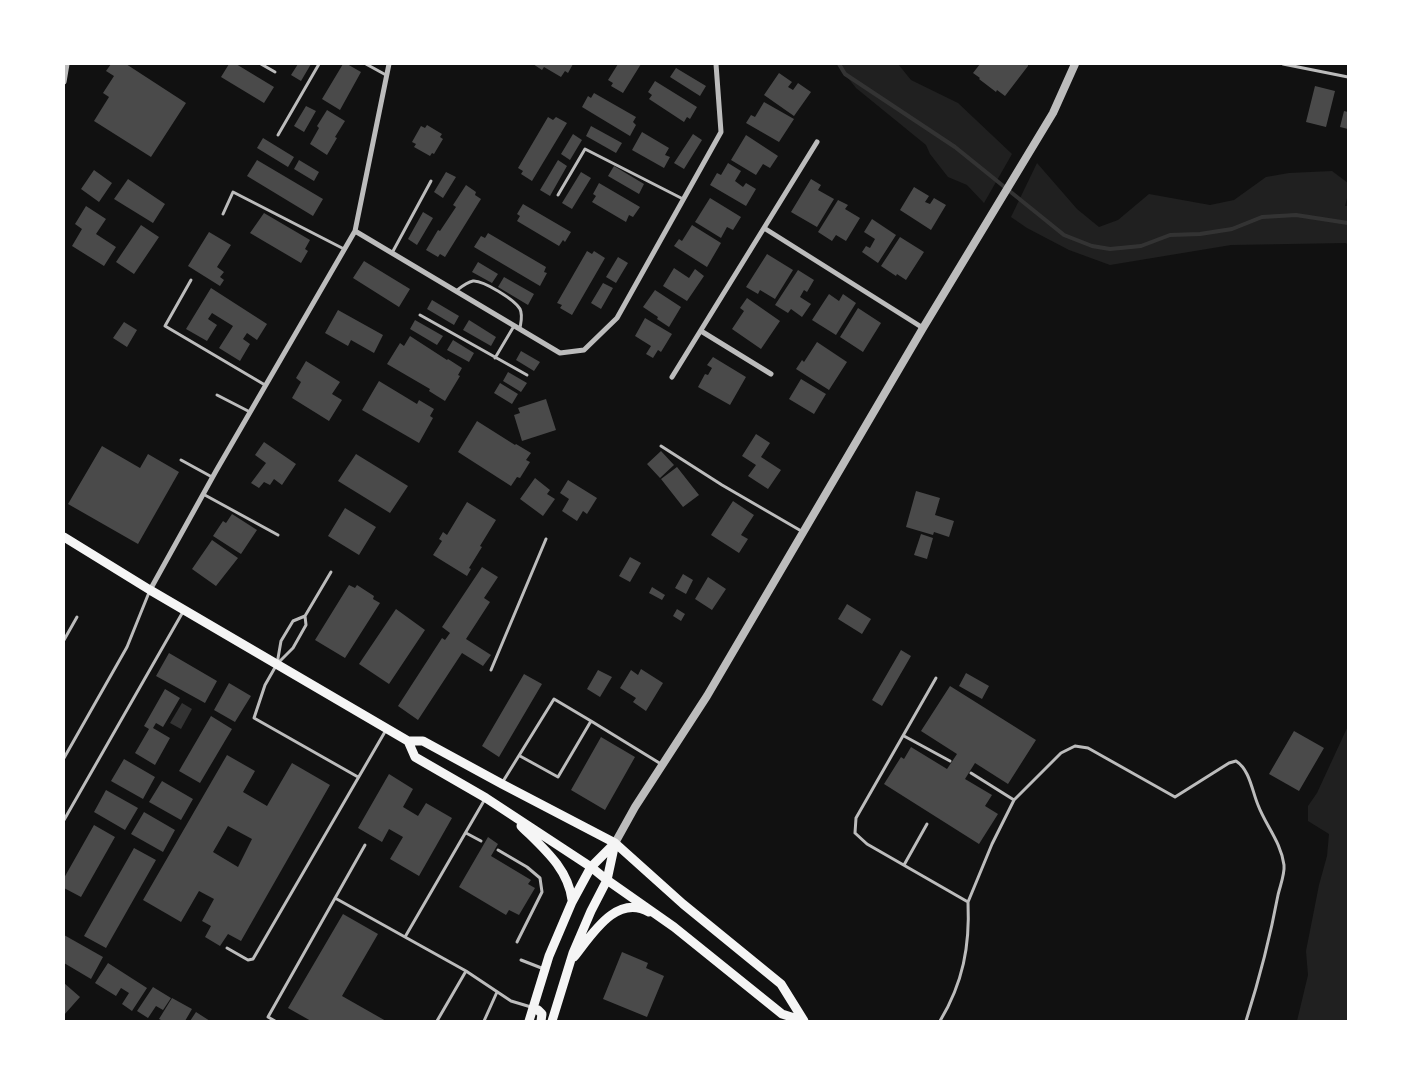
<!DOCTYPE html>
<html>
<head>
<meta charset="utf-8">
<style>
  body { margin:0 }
  #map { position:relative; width:1412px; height:1085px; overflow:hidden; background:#111; font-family:"Public Sans",sans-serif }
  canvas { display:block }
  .frame { position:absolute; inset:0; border:65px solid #fff; pointer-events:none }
</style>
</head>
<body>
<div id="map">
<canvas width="1412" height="1085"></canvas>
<div class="frame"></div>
</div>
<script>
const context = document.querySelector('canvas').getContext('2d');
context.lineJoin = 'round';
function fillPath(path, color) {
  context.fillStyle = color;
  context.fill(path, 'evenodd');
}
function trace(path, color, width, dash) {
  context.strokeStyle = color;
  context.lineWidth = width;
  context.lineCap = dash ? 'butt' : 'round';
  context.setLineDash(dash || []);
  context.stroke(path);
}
fillPath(new Path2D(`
  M837 64H898L911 80 958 103 1012 154 984 203 967 185 948 177 930 154 926 145 856 88Z
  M1037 163 1077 209 1099 227 1118 220 1149 194 1210 205 1234 200 1266 177 1289 173 1332 171 1348 183V194L1345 206H1348V245L1346 243 1231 245 1110 265 1069 250 1027 228 1011 217Z
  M1348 726V1021H1297L1308 975 1306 951 1319 885 1327 856 1329 834 1308 821V806L1317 793Z`), '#202020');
fillPath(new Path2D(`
  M182 703 192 709 181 729 170 723Z`), '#333');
trace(new Path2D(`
  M839 64 845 74 955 147 1064 235 1092 246 1110 249 1141 246 1170 235 1200 234 1232 229 1262 217 1296 215 1348 223`), '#333', 4);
fillPath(new Path2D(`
  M111 64H126L186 103 151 157 94 121 109 97 103 93 114 76 106 71Z
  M229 64H236L274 87 264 103 221 77Z
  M298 64H311L301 81 291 75Z
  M343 64H347L361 72 340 110 322 99Z
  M533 64H573L568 73 565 71 561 77 544 67 542 70Z
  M618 64H641L623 93 611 86 613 83 608 80Z
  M980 64H1028V66L1005 96 997 90 996 92 979 79 980 78 973 73Z
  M676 68 706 86 700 96 670 77Z
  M779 73 792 82 788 87 793 90 798 83 811 92 794 116 764 95Z
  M655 81 697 107 690 119 687 117 684 122 649 99 652 95 648 92Z
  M1315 86 1335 91 1326 127 1306 122Z
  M594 93 636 117 633 122 636 125 630 136 582 107 588 96 591 98Z
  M764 102 794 119 779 142 746 123 751 115 755 117Z
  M306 106 316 111 304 132 294 126Z
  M327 110 345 121 335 137 337 138 327 155 310 144 319 128 317 126Z
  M1344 111 1348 112V129L1340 127Z
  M548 117 553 120 556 117 567 123 532 181 521 174 523 171 518 168Z
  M427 125 442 134 440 137 443 139 434 154 432 153 430 156 414 147 416 144 412 142 421 126 425 128Z
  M591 126 622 143 616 153 586 136Z
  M642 132 669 148 665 155 670 157 664 168 632 150Z
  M573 134 582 140 570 160 561 154Z
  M693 134 702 140 684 169 674 163Z
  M746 135 778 156 770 168 763 164 756 175 731 160Z
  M263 138 294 157 288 167 257 148Z
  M257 160 323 199 313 216 247 176Z
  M299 160 319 172 314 181 294 169Z
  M558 160 567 166 550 196 540 190Z
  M728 163 741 171 735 181 743 187 746 183 756 189 746 206 710 185 717 173 721 175Z
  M614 166 644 184 639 194 608 176Z
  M94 170 112 183 99 202 81 189Z
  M446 172 456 177 443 198 434 192Z
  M581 172 591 178 572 209 562 203Z
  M128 179 165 204 153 223 114 199Z
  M811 179 821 185 818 190 834 199 817 227 791 212Z
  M599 183 640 207 633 217 629 215 626 222 592 202 596 196 593 194Z
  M466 185 476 192 475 195 481 199 445 257 440 254 438 257 426 250 438 230 440 231 456 207 453 205Z
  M914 187 929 196 925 202 930 204 934 198 946 205 931 230 900 210Z
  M710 198 741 217 733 230 727 227 721 238 695 222Z
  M838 200 848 205 845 209 860 218 846 241 836 235 832 241 818 232Z
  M523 204 571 232 565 242 563 240 559 246 517 221 520 216 517 214Z
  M86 206 106 219 96 234 116 247 104 266 72 246 82 229 75 224Z
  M423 212 433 218 417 245 408 239Z
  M264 213 310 240 305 249 308 251 301 263 250 233Z
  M872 219 896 235 878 263 862 252 866 246 870 248 875 239 864 232Z
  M141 225 159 237 134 274 116 262Z
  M692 225 721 243 707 267 674 246 679 239 682 241Z
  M209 232 231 245 217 267 224 272 220 277 224 280 220 286 188 266Z
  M488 233 546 267 544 272 547 273 540 286 474 247 481 236 485 238Z
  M900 237 924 252 906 280 897 274 896 276 881 266Z
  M587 251 592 254 594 251 605 258 572 315 560 308 562 305 557 303Z
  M767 254 793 270 775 299 760 290 758 294 746 287Z
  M618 257 628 263 616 283 606 277Z
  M364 261 410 289 399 307 353 278Z
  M478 262 498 274 492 283 472 272Z
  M674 268 689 278 695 269 704 276 687 301 663 286Z
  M798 270 814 280 807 292 804 290 800 297 811 304 802 317 791 309 788 313 775 305Z
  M504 277 534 294 528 305 498 287Z
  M603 283 613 288 601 309 591 303Z
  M211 288 267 324 257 340 247 333 243 339 250 344 240 361 219 348 233 326 212 313 208 319 217 325 207 341 186 329Z
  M655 290 681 307 669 327 657 319 658 317 643 307Z
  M829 294 839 301 843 294 856 303 836 335 812 320Z
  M747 298 780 321 761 349 732 329 744 311 740 308Z
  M432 300 459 316 454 325 427 309Z
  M858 308 881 323 863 352 840 337Z
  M338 310 383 335 374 353 351 340 348 346 325 333Z
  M645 318 672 334 661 352 658 350 653 358 646 354 651 346 635 336Z
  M415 320 443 336 437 345 410 329Z
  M469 320 496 337 491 346 463 330Z
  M124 322 137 330 127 347 113 338Z
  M410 336 447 360 448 359 462 368 458 375 460 376 445 401 429 391 430 389 387 364 400 343 404 346Z
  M453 340 474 353 469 362 447 350Z
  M817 342 847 362 829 390 796 369 802 360 804 362Z
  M521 351 540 362 534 371 516 360Z
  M713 357 746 377 730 405 698 387 705 374 708 375 712 368 707 365Z
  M306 361 340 382 332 394 342 400 329 421 292 398 301 382 296 378Z
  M508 372 527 383 521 392 503 381Z
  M801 379 826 394 814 414 789 399Z
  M379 381 417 404 419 400 434 409 430 416 433 418 419 443 362 410Z
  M500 383 518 394 512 404 494 393Z
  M546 399 556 430 522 441 514 415 520 413 518 408Z
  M477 421 515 445 516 444 531 453 526 460 530 462 520 478 517 477 511 486 458 452Z
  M756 434 770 443 761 457 781 470 768 489 748 476 756 465 742 456Z
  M264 442 296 464 282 485 274 479 270 485 264 482 259 488 251 483 266 463 255 455Z
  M102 446 140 468 148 454 179 472 138 544 68 504Z
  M661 451 674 465 660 478 647 464Z
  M356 454 408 486 390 513 338 481Z
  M677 467 699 495 683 507 661 479Z
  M535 478 550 490 547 494 555 499 543 516 520 499Z
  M568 480 597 498 587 514 583 511 577 521 562 511 569 499 560 493Z
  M916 491 940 498 935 515 954 521 949 537 934 532 933 535 906 527Z
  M733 501 754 515 741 535 748 539 739 553 711 535Z
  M467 502 496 520 480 546 482 547 469 568 471 569 467 576 433 555 442 541 439 539 443 532 447 535Z
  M345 508 376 527 359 555 328 536Z
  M232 514 257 530 241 554 213 536 223 521 226 523Z
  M921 534 933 538 927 559 914 555Z
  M212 540 238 558 216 586 192 569Z
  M630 557 641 563 630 582 619 576Z
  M482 567 498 577 484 598 490 602 466 639 491 655 483 666 462 653 418 720 398 706 442 638 445 640 450 633 442 627Z
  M683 574 693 580 686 594 675 588Z
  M708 577 726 589 712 610 695 599Z
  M349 585 355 588 357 585 374 596 373 599 380 603 345 658 315 640Z
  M652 587 665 595 662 600 649 593Z
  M847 604 871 619 862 634 838 619Z
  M396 609 425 630 389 684 359 664Z
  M677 609 685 614 681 621 673 616Z
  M901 650 911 656 882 706 872 700Z
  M169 653 217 681 205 703 156 676Z
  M641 669 663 683 646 711 633 702 636 698 620 688 631 670 638 675Z
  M598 670 612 677 600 697 587 689Z
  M966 673 989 686 982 699 959 686Z
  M524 674 542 684 499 757 482 746Z
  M229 683 251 696 235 722 214 710Z
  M950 686 1036 740 1008 784 975 763 965 779 992 795 985 806 998 814 979 844 884 784 901 757 904 759 911 747 947 769 957 754 921 731Z
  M165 689 180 698 163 727 156 723 153 728 170 738 155 765 135 753 149 729 144 726Z
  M211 716 232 729 200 783 179 771Z
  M1294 731 1324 748 1299 791 1269 774Z
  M601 737 635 757 605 810 571 790Z
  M227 755 255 771 243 792 267 806 292 763 330 785 241 941 228 934 220 946 205 937 211 926 202 921 214 899 199 891 181 922 143 900ZM228 826 252 839 238 867 213 852Z
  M124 759 155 777 143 799 111 781Z
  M389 774 413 789 403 807 418 816 426 803 452 818 419 876 390 859 403 837 389 829 382 842 358 828Z
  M162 781 193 799 181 820 149 802Z
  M106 790 138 808 125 830 94 812Z
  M144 812 175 830 163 852 131 834Z
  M94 825 115 837 81 897 64 888V878Z
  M488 837 498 844 491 856 531 880 528 884 535 888 519 915 509 910 506 915 459 887Z
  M134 848 156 860 106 948 84 936Z
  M343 914 378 934 342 996 386 1021H311L288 1008Z
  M64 935 103 957 91 979 64 963Z
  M622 952 648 963 646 968 664 976 647 1017 603 999Z
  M108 963 147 988 132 1011 122 1004 129 993 121 988 116 996 95 983Z
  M64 983 80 997 64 1015Z
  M153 987 171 998 163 1010 156 1006 148 1018 137 1011Z
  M172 998 192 1009 185 1021H163L159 1019Z
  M196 1012 210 1021H190Z`), '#4a4a4a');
trace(new Path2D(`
  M261 64 275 72
  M366 64 386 75
  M1283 64 1348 77
  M278 135 319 64
  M558 195 585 149 683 199
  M223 214 233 192 344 249
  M392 253 431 181
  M191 280 165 326 265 385
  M456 291C461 287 467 282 473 281 483 280 515 300 520 309 523 315 521 322 520 328
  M420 315 527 375
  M495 358 514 326
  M217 395 250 412
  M661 446 722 485 803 532
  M181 460 212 477
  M203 494 278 535
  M305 616 331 572
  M64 640 77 617
  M277 664 281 641 293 621 305 616 306 625 293 648 277 664 265 685 254 718 358 777
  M491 670 546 539
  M936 678 856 818 855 833 867 844 968 902C970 946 963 983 940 1021
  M591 721 661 764
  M904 736 950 761
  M64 758 127 647 150 590
  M502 783 554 699 591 721 558 777 520 756
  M485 799 405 937 466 971 511 1001 531 1007
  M1014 800 1061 753 1075 746 1088 748 1175 797 1229 763 1236 761C1250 770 1252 791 1258 805 1266 826 1281 842 1284 865 1285 874 1280 886 1278 895 1270 938 1259 980 1246 1021
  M64 820 184 610
  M466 833 481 841
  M498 850 527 867 540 878 542 892 517 942
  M904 865 927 824
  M335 898 405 937
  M968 902 992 844 1014 800 971 773
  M227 948 248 960 253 959 386 730
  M521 960 544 969
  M275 1021 268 1017 365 845
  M437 1021 466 971
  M484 1021 497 992`), '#bcbcbc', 3);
trace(new Path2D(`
  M64 82 67 64
  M764 228 923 328
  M355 231 560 353 584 350 617 318 721 132 716 64
  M701 331 771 374
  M672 377 817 142
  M150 590 216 471 355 231 389 64`), '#bcbcbc', 5);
trace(new Path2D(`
  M615 843 635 807 707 696 923 328 1053 113 1075 64`), '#bcbcbc', 8);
trace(new Path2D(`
  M64 537 150 590 408 741H423L502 784 615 843 683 904 781 984 804 1021
  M408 741 415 757 486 798 591 867 607 880 674 927 782 1014 804 1021
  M521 826C543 848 568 868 572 900
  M574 957C591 936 616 893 649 912
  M533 1008 538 1010 542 1014 541 1021
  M529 1021 549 956 572 902 591 867 615 843
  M552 1021 573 953 591 911 607 880 615 843`), '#f5f5f5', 9);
</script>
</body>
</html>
